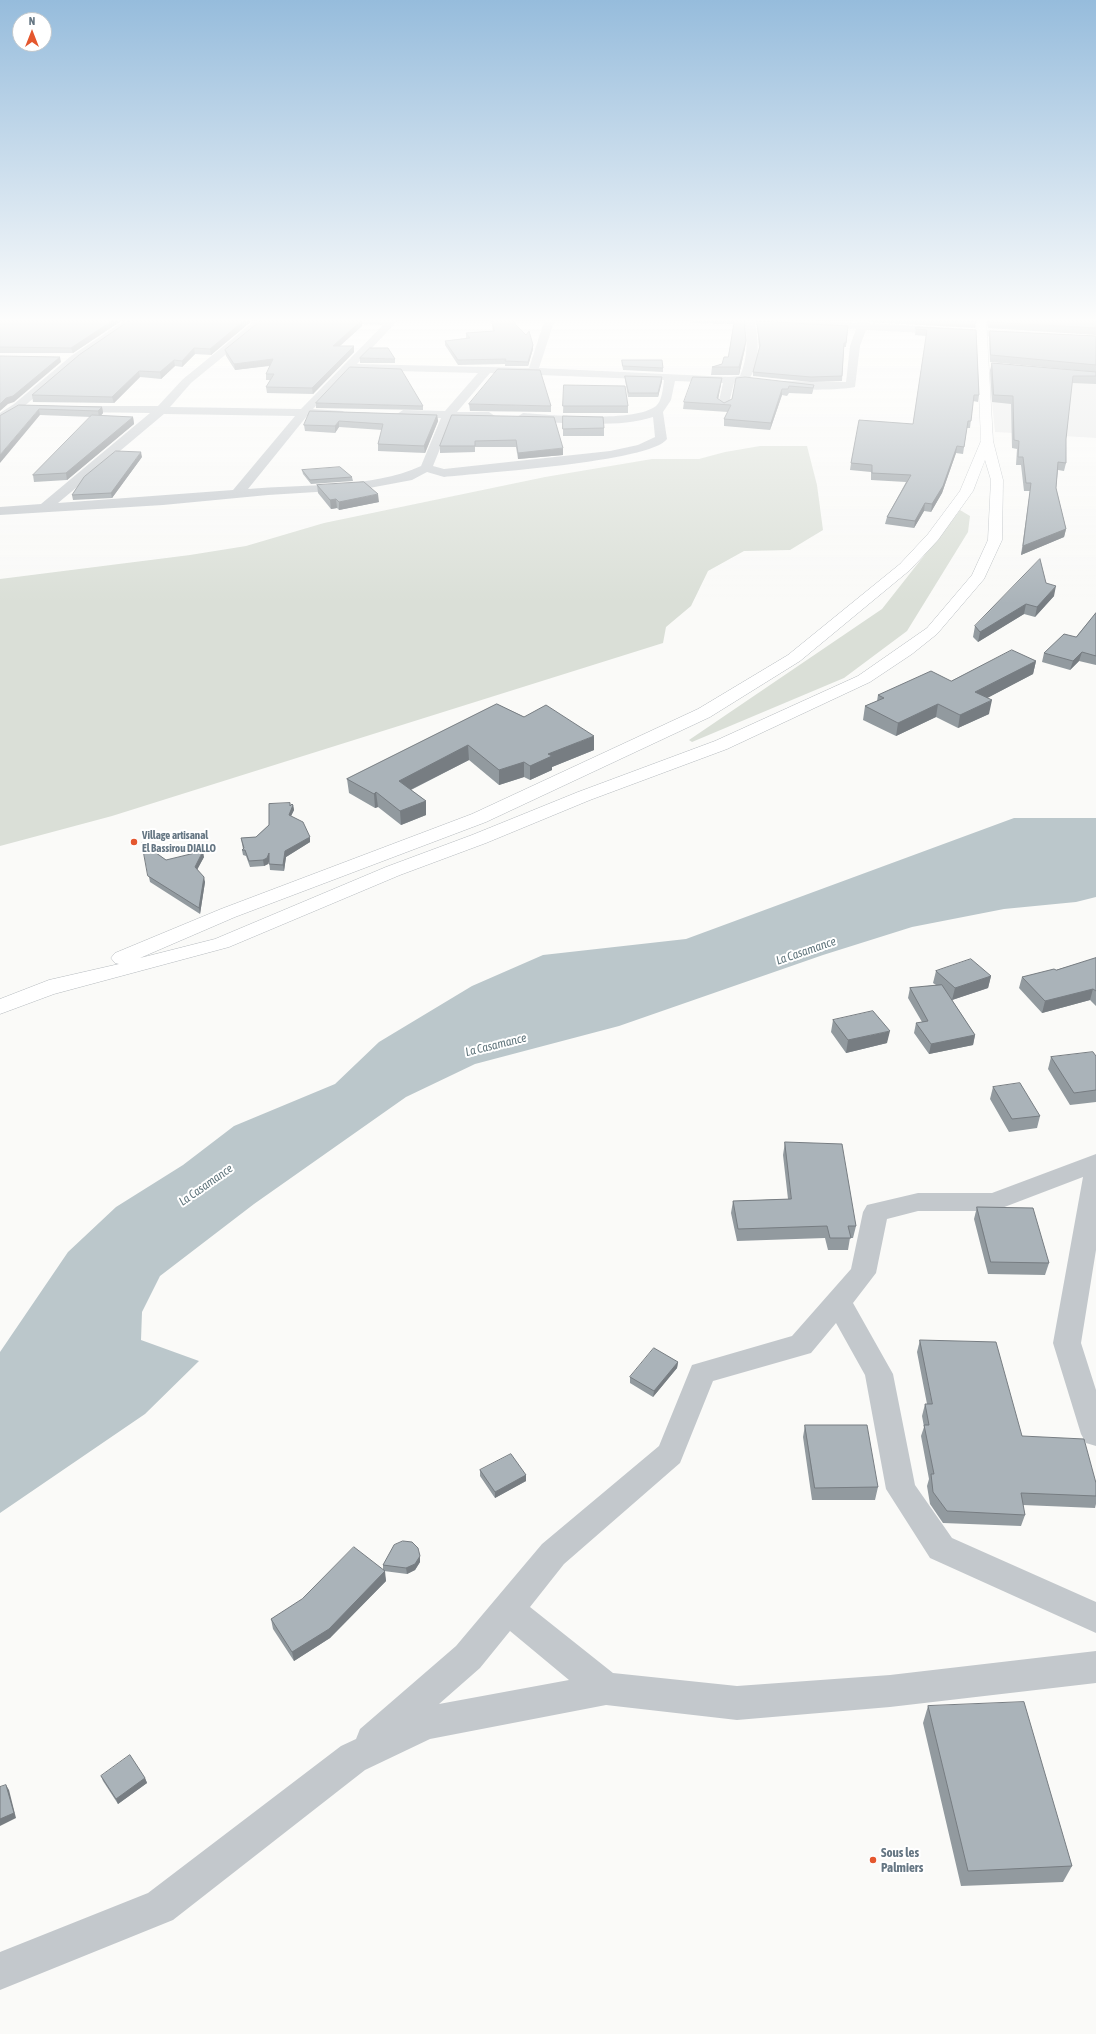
<!DOCTYPE html>
<html>
<head>
<meta charset="utf-8">
<style>
  body { margin:0 }
  #map { position:relative; width:1096px; height:2034px; overflow:hidden; background:#fafaf8; font-family:"Asap Condensed",sans-serif }
  canvas { display:block }
  .north { position:absolute; left:12px; top:12px; width:40px; height:40px; box-sizing:border-box; background:#fff; border:1px solid #c1c8cd; border-radius:50%; rotate:0deg; font-size:11px; font-weight:700; line-height:16px; text-align:center; color:#657683 }
  .north::after { content:''; display:block; margin:auto; width:14px; height:18px; background:#e4572e; clip-path:polygon(50% 0,100% 100%,50% 72%,0 100%) }
</style>
</head>
<body>
<div id="map">
<canvas width="1096" height="2034"></canvas>
<div class="north">N</div>
</div>
<script>
const context = document.querySelector('canvas').getContext('2d');
context.lineJoin = 'round';
function fillPath(path, color) {
  context.fillStyle = color;
  context.fill(path, 'evenodd');
}
function trace(path, color, width, dash) {
  context.strokeStyle = color;
  context.lineWidth = width;
  context.lineCap = dash ? 'butt' : 'round';
  context.setLineDash(dash || []);
  context.stroke(path);
}
function drawText(font, color, halo, rows, align = 'center') {
  context.font = font + ' "Asap Condensed",sans-serif';
  context.lineWidth = 4;
  context.setLineDash([]);
  context.textBaseline = 'middle';
  context.strokeStyle = halo;
  context.fillStyle = color;
  for (const [text, x, y, turn = 0] of rows) {
    context.save();
    context.translate(x, y);
    context.rotate((+turn || 0) * Math.PI / 180);
    context.textAlign = isNaN(turn) ? turn : align;
    if (halo) context.strokeText(text, 0, 0);
    context.fillText(text, 0, 0);
    context.restore();
  }
}
fillPath(new Path2D(`
  M989 372 1096 378V438L995 432Z`), '#e8e9e9');
fillPath(new Path2D(`
  M760 446H807L817 485 823 530 790 550 744 551 708 571 691 606 666 627 663 643 112 816 0 846V579L190 555 246 546 324 523 545 477 652 459H699L725 452Z
  M960 510 970 516 968 532 907 631 844 678 692 742 689 740 882 609Z`), '#dadfd7');
fillPath(new Path2D(`
  M1014 818H1096V897L1076 902 1004 909 912 927 823 955 619 1026 475 1064 406 1097 254 1204 160 1276 142 1312 141 1340 199 1361 145 1414 0 1513V1352L68 1252 116 1207 183 1165 234 1126 335 1084 379 1042 472 986 543 955 686 939Z`), '#bbc7cb');
const major = new Path2D(`
  M976 319H986L993 441 1003 480 1002 540 984 579 937 634 912 654 870 682 727 749 590 800 486 843 400 875 229 947 54 994 0 1014V999L49 980 119 964 115 963 111 958 115 953 221 909 472 814 698 709 788 655 900 564 928 534 960 491 981 441ZM985 460 991 480 988 540 972 575 927 628 858 676 715 741 578 792 472 835 386 867 215 939 140 958 235 917 486 822 710 717 800 661 910 570 938 540 973 491Z`);
trace(major, '#b5babe', 1);
fillPath(new Path2D(`
  M127 319H139L79 360 22 408 0 422V413L14 404 71 356Z
  M257 319H269L191 383 170 407 301 409 383 325 320 322 315 319H399L357 364 529 368 545 319H555L539 368 729 377 740 376C748 357 748 340 744 319H792L857 323V319H867V323L1019 332 1024 335 1019 338 866 330 860 346 855 387C844 390 783 392 777 384L783 381 846 382 850 346 856 329 755 323C759 343 760 364 748 381L734 383 728 407H720L718 405 723 383 675 381 671 400 663 412 667 439C651 462 479 473 444 477L427 472 412 480 364 489 268 495 163 505 0 515V507L41 504 150 413 73 412 69 410 67 408 69 406H158L183 379ZM350 370 478 373 445 411 403 410 397 414 403 418H441L421 466C371 489 302 484 248 489L307 416 343 415 345 413 343 411 313 409ZM490 373 664 380C663 388 662 401 656 406 634 423 552 415 523 413L517 417 523 421C560 422 618 429 653 417L655 437 638 445 610 451 444 469 433 466 452 419 489 420 495 416 489 412H457ZM164 414 295 416 233 490 58 503Z
  M1096 1154V1250L1081 1343 1096 1390V1446L1086 1443 1081 1434 1053 1343 1083 1177 994 1211H918L887 1219 876 1273 853 1303 893 1374 915 1485 952 1538 1096 1602V1633L930 1558 886 1489 865 1375 836 1323 811 1353 713 1381 680 1463 564 1564 530 1607 613 1673 737 1686 890 1675 1096 1651V1683L890 1707 737 1720 606 1705 430 1739 365 1770 173 1920 0 1990V1952L148 1893 341 1746 356 1739 360 1729 456 1646 542 1544 659 1446 692 1365 792 1336 851 1269 863 1212 867 1205 918 1193H992ZM510 1631 569 1680 439 1704 480 1668Z`), '#c3c8cc');
fillPath(major, '#fff');
fillPath(new Path2D(`
  M0 319H124L73 353H0Z
  M132 319H254L211 355 195 354 182 367 175 366 161 379 140 377 114 403 33 402 32 395Z
  M491 319H514L515 324 533 345V349L528 366H505V364L458 365 445 345V341L467 338H466V333L493 331Z
  M692 319H744L745 348 739 375H711L712 367 722 364 728 357 734 324 692 323Z
  M825 319H856V321Z
  M868 319H976L975 328 868 322Z
  M986 319H1092L1096 321V335L988 328Z
  M757 321 848 326 846 347H844L842 381 811 382 753 376V372L759 348 757 325Z
  M362 326 340 346 354 352 313 394 267 393 266 387 270 380H266V374L270 366 235 370 226 356 225 350Z
  M916 327 976 330 979 395 978 402 973 401 970 428H967L963 454 956 453 942 493 931 512 924 511 914 528 885 524 887 517 906 482 871 480V472L850 470 851 463 913 424 926 336 915 335Z
  M990 331 1096 336V372L990 362 989 337Z
  M360 358 395 359V363H360Z
  M622 360 663 368V372L623 370 622 364Z
  M992 363 1096 372V384L1072 383 1066 439V463L1064 471 1058 470 1056 488 1066 529 1064 537 1021 555 1030 491H1024L1021 465H1016L1017 449 1012 448 1011 404 992 402 990 370Z
  M625 376 662 377V381L658 397H628L625 380Z
  M736 378 814 385 813 391 812 394 789 393 787 396 782 395 770 430 724 426V419L728 412 683 409 684 402 721 384 718 399 724 403 732 399Z
  M564 385 628 406V413H563Z
  M316 403 423 406V410L316 408Z
  M469 404 551 406V412L470 411Z
  M19 405 102 407 103 413 101 416 133 417 134 424 67 480 34 482 33 475 91 417 40 415Z
  M310 411 437 415 438 421 425 453 378 451V444L382 430 339 427 335 433 305 431 304 425Z
  M452 415 563 455 518 459 516 447H475V452L440 453V446Z
  M563 416 604 428V436H563Z
  M142 457 112 498 73 500 72 495Z
  M302 470 352 477 353 481 311 484 303 474Z
  M317 485 379 502 339 510 337 508 331 509 318 493Z
  M1046 583 1054 596 1035 617 1024 614 978 642 973 637 975 626Z
  M1096 613V665L1079 661 1070 670 1042 662 1044 653 1076 637Z
  M1036 661 1033 674 987 698 989 714 958 728 936 717 896 736 863 720 865 706 877 701 878 695 951 681Z
  M497 704 594 750 552 767V770L530 780 524 777 499 785 469 760 411 790 426 801V815L401 825 378 807 375 808 349 793 347 779Z
  M290 805H293L294 810 291 816 310 842 286 857 284 871 270 870 269 861 268 864 264 866 250 867 246 856 243 855 242 850 243 849 242 844 241 838 256 837Z
  M142 843 166 860 204 857 197 869 205 882 200 914 150 882Z
  M1096 958V1006L1090 1000 1042 1013 1019 988 1022 977 1056 970Z
  M936 971 991 976 988 988 952 1000 975 1035 973 1045 929 1054 914 1033 916 1023 922 1022 908 998 910 988 936 985 933 983Z
  M833 1020 887 1043 846 1053 831 1032Z
  M1096 1056V1102L1070 1105 1048 1069 1051 1057Z
  M993 1087 1040 1116 1037 1128 1009 1132 990 1099Z
  M785 1142 856 1226 853 1238H850L848 1250H828L825 1238 737 1241 731 1213 733 1201 788 1199 783 1155Z
  M977 1207 1049 1263 1045 1275 988 1274 974 1219Z
  M920 1340 1022 1436 1096 1483V1504L1095 1508 1023 1505 1025 1515 1021 1526 943 1523 930 1504 927 1486 929 1479 921 1436 924 1427 922 1416 925 1404H927L917 1352Z
  M678 1362 677 1368 653 1397 630 1383V1377Z
  M805 1425 878 1487 875 1500H812L803 1437Z
  M480 1470 526 1475V1481L495 1498 480 1476Z
  M420 1562 415 1570 407 1574 384 1571 386 1581 330 1638 294 1661 273 1629 271 1619 383 1570V1565Z
  M928 1706 1072 1866 1063 1882 961 1886 923 1723Z
  M101 1776 145 1778 147 1783 118 1804 103 1781Z`), '#929a9f');
fillPath(new Path2D(`
  M115 319H124L73 353 71 348Z
  M246 319H254L211 355 210 349Z
  M362 320V326L333 352V346Z
  M746 341 745 348 739 375V367Z
  M533 345V349L528 366V362Z
  M354 346V352L313 394 312 388Z
  M194 348 195 354 182 367V361Z
  M60 357 61 362 14 402 8 404 0 411V404L6 398Z
  M273 359 274 365 235 370 234 364Z
  M174 360 175 366 161 379 160 372Z
  M139 371 140 377 114 403 112 397Z
  M662 377V381L658 397V393Z
  M722 378 721 384 717 405V398Z
  M782 389V395L770 430 771 423Z
  M102 407 103 413 99 417 98 411Z
  M39 409 40 415 0 463V455Z
  M437 415 438 421 425 453 424 446Z
  M133 417 134 424 67 480 66 473Z
  M339 421V427L335 433V426Z
  M957 446 956 453 942 493 931 512 932 504Z
  M563 448V455L518 459V453Z
  M141 452 142 457 112 498 111 493Z
  M378 494 379 502 339 510V502Z
  M336 499 337 508 331 509 330 500Z
  M925 503 924 511 914 528 915 521Z
  M1066 529 1064 537 1021 555 1023 546Z
  M1056 586 1054 596 1035 617 1037 607Z
  M1026 604 1024 614 978 642 980 632Z
  M1082 652 1079 661 1070 670 1073 661Z
  M1036 661 1033 674 972 706 975 692Z
  M992 700 989 714 958 728 960 715Z
  M938 704 936 717 896 736 898 723Z
  M594 736V750L552 767V770L530 780V766L548 754Z
  M468 745 469 760 400 795 399 781Z
  M524 762V777L499 785V770Z
  M376 792 378 807 375 808 374 794Z
  M426 801V815L401 825 400 811Z
  M290 803 291 808 293 805 294 810 289 820V815Z
  M310 837V842L286 857 284 871 283 865 285 851Z
  M203 851 204 857 196 872 195 867Z
  M269 853 270 859 268 864 264 866 263 860Z
  M204 877 205 882 200 914 199 908Z
  M991 976 988 988 952 1000 955 988Z
  M1093 989 1090 1000 1042 1013 1045 1001Z
  M890 1031 887 1043 846 1053 848 1040Z
  M975 1035 973 1045 929 1054 931 1044Z
  M678 1362 677 1368 653 1397 654 1391Z
  M526 1475V1481L495 1498V1492Z
  M420 1556V1562L415 1570 407 1574 406 1568Z
  M385 1571 386 1581 330 1638 294 1661 292 1652Z
  M145 1778 147 1783 118 1804 116 1799Z
  M6 1785 9 1790 16 1818 0 1826V1819Z`), '#777d82');
const building = new Path2D(`
  M0 319H115L71 348 0 347Z
  M132 319H246L210 349 194 348 182 361 174 360 160 372 139 371 112 397 32 395 79 355Z
  M263 319H354L362 320 333 346H354L312 388 266 387 274 374H266L273 359 234 364 225 350Z
  M492 319H514L515 324 526 335 529 331 533 345 528 362 505 361 506 359 458 360 445 341 470 338 466 333 494 331Z
  M735 319H744L746 341 739 367H712L722 364 724 357H728Z
  M950 319H976V321Z
  M989 319H1092L1096 321V328L989 322Z
  M757 321 848 326 846 343H844L842 376 811 377 753 372 760 346Z
  M916 327 976 330 979 395H974L971 421H968L964 447 957 446 943 486 932 504 925 503 915 521 887 517 911 475 872 473V465L851 463 859 420 913 424 927 330 916 329Z
  M990 331 1096 336V365L991 355Z
  M370 348H388L395 359 360 358Z
  M0 356 60 357 13 396 6 398 0 404Z
  M622 360H662L663 368 623 366Z
  M992 363 1096 372V376H1073L1066 439V463L1058 462 1056 488 1066 529 1023 546 1031 483H1026L1023 457H1018L1019 441 1014 440 1013 396 994 395Z
  M350 367 401 369 423 406 316 403Z
  M498 369 540 370 551 406 469 404Z
  M625 376 662 377 658 393H629Z
  M693 377 722 378 717 398 724 403 732 399 736 378 745 377 814 385 813 388 789 386 788 389H782L771 423 724 419 731 405 684 402Z
  M564 385 625 386 628 406H563Z
  M19 405 102 407 98 411 39 409 0 455V416Z
  M310 411 437 415 424 446 378 444 383 424 339 421 335 426 304 425Z
  M92 415 133 417 66 473 33 475Z
  M452 415 554 417 563 448 518 453 516 440 475 441V446H440Z
  M563 416 603 417 604 428 563 429Z
  M116 451 141 452 111 493 72 495 84 477Z
  M340 467 352 477 310 480 302 470Z
  M364 482 378 494 339 502 336 499 330 500 317 485Z
  M1040 559 1046 583 1056 586 1037 607 1026 604 980 632 975 626Z
  M1096 613V656L1082 652 1073 661 1044 653 1064 634 1076 637Z
  M1012 650 1036 661 975 692 992 700 960 715 938 704 898 723 865 706 884 698 878 695 931 671 951 681Z
  M497 704 524 717 546 705 594 736 548 754 552 756 530 766 524 762 499 770 468 745 399 781 426 801 400 811 376 792 374 794 347 779Z
  M290 803V806L292 804 293 805 289 815 303 822 310 837 285 851 283 865 269 864V853L267 858 263 860 249 861 245 850H242L244 848 241 838 256 837 269 825V804Z
  M142 843 166 860 203 851 195 867 204 877 199 908 148 876Z
  M1096 958V991L1093 989 1045 1001 1022 977 1054 969 1056 970Z
  M971 959 991 976 955 988 936 971Z
  M942 985 975 1035 931 1044 916 1023 928 1021 910 988Z
  M873 1011 890 1031 848 1040 833 1020Z
  M1093 1052 1096 1056V1090L1074 1093 1051 1057Z
  M1020 1083 1040 1116 1012 1119 993 1087Z
  M785 1142 842 1144 856 1226H848L851 1238H830L827 1226 738 1229 733 1201 791 1199Z
  M977 1207 1033 1208 1049 1263 991 1262Z
  M920 1340 996 1342 1022 1436 1084 1439 1096 1483V1496L1021 1493 1025 1515 947 1511 933 1492 931 1474H934L924 1425H929L925 1404H932Z
  M654 1348 678 1362 654 1391 630 1377Z
  M805 1425H867L878 1487 815 1488Z
  M511 1454 526 1475 495 1492 480 1470Z
  M403 1541 412 1542 418 1548 420 1556 415 1564 406 1568 383 1565 394 1545Z
  M354 1547 385 1571 329 1629 292 1652 271 1619 302 1599Z
  M1024 1702 1072 1866 968 1871 928 1706Z
  M130 1755 145 1778 116 1799 101 1776Z
  M6 1785 14 1813 0 1819V1787Z`);
fillPath(building, '#aab3b9');
trace(building, '#777d82', 1);
const sky = context.createLinearGradient(0, 0, 0, 604);
sky.addColorStop(0, '#96bcdc');
sky.addColorStop(0.53, '#fdfdfc');
sky.addColorStop(1, '#fdfdfc00');
context.fillStyle = sky;
context.fillRect(0, 0, 1096, 604);
for (const [x, y, r, color] of [
  [134,842,4,"#e4572e"],
  [873,1860,4,"#e4572e"]
]) {
  const dot = new Path2D();
  dot.arc(x, y, r, 0, 2 * Math.PI);
  context.fillStyle = color;
  context.fill(dot);
  trace(dot, '#fff', 1.5);
}
drawText('bold 11px', '#657683', '#fff', [
  ["Village artisanal",142,836],
  ["El Bassirou DIALLO",142,849]
], 'left');
drawText('italic 12px', '#60757c', '#fff', [
  ["La Casamance",806,951,-19],
  ["La Casamance",496,1045,-14],
  ["La Casamance",206,1185,-35]
]);
drawText('bold 13px', '#657683', '#fff', [
  ["Sous les",881,1853],
  ["Palmiers",881,1868]
], 'left');
</script>
</body>
</html>
